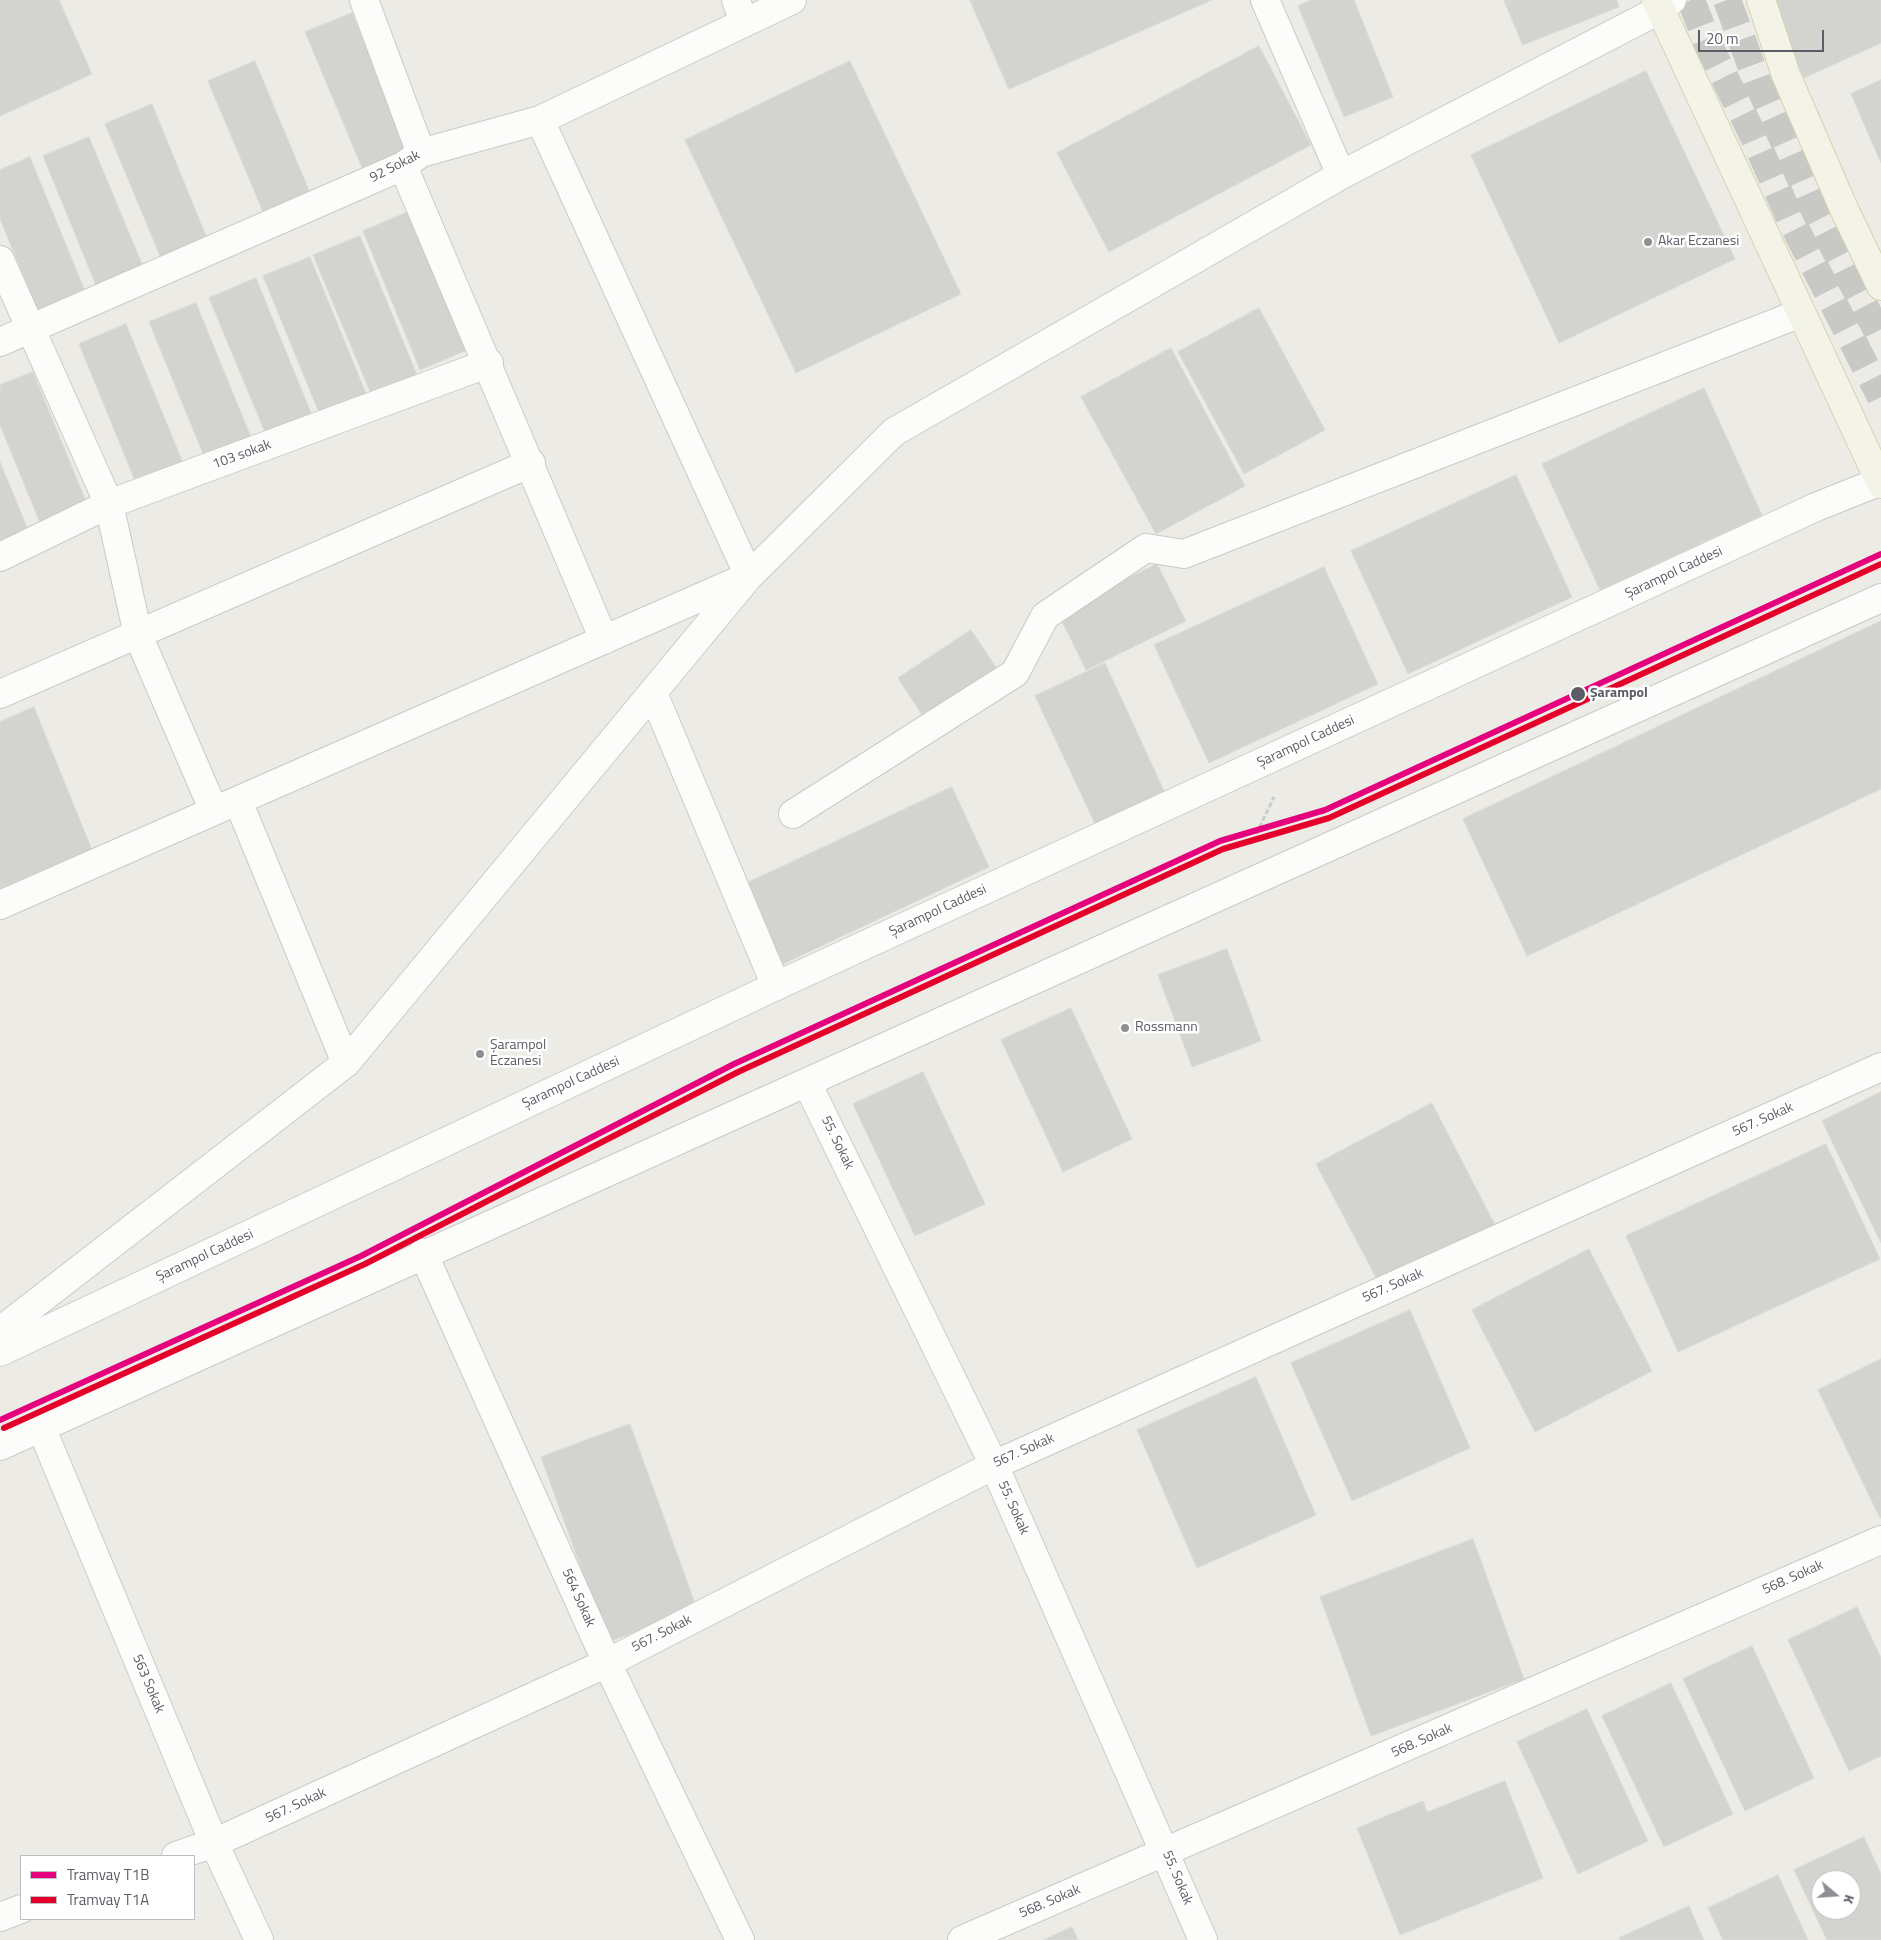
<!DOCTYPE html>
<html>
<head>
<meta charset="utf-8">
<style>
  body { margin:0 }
  #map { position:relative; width:1881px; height:1940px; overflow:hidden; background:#ecebe5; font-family:"Titillium Web",sans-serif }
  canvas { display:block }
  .legend { position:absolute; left:20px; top:1855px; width:175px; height:65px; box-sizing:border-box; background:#fff; border:1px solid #bdbec1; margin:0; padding:6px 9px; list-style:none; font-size:15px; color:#5a5d65 }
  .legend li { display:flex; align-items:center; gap:10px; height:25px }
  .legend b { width:25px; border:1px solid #bdbec1 }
  .north { position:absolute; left:1811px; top:1870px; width:50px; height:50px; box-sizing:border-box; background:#fff; border:1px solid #bdbec1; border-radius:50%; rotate:108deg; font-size:14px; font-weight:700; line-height:20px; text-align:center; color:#5a5d65 }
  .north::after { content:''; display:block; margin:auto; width:18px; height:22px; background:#8d8f92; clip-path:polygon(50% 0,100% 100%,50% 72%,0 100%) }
  .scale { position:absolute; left:1698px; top:30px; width:126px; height:22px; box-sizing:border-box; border:2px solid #5a5d65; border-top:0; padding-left:6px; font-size:15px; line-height:18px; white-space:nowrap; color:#5a5d65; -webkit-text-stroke:4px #fff; paint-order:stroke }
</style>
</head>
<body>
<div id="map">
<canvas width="1881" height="1940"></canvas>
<ul class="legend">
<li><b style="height:6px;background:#e5007d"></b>Tramvay T1B</li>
<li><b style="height:6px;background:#e4002b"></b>Tramvay T1A</li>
</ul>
<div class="north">K</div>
<div class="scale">20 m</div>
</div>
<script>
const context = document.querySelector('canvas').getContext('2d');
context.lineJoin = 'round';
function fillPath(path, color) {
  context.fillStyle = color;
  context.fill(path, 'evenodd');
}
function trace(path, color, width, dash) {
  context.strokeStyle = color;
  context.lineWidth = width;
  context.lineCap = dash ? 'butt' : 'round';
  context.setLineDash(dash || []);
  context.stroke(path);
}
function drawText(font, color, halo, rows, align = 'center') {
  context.font = font + ' "Titillium Web",sans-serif';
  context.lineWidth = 5;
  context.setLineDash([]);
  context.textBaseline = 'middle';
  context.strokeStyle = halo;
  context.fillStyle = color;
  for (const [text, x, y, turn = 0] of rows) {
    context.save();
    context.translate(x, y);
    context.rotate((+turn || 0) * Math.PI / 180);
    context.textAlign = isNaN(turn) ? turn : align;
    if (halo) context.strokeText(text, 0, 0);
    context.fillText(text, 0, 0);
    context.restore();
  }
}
const building = new Path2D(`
  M0 0H59L92 74 0 116Z
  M970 0H1212L1009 89Z
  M1312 0H1354L1393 97 1344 117 1298 6Z
  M1504 0H1617L1619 7 1523 45Z
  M1769 0H1881V43L1804 78Z
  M352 13 409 151 363 170 305 32Z
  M1259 46 1311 145 1109 252 1057 153Z
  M255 61 313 200 266 219 208 81Z
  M850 61 961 294 796 373 685 140Z
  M1646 71 1735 259 1559 343 1471 155Z
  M1881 80V163L1851 94Z
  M152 104 209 243 163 263 105 124Z
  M89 137 147 276 100 295 43 156Z
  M30 157 87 296 40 316 0 219V170Z
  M410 211 467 350 420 370 363 231Z
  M360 236 417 375 371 394 313 255Z
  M310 257 367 396 320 415 263 276Z
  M256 278 313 418 267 437 209 298Z
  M196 303 253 442 206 461 149 322Z
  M1259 308 1325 430 1244 474 1178 352Z
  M126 324 183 463 136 483 79 344Z
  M1171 348 1245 486 1156 534 1081 397Z
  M33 372 90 511 43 530 0 425V385Z
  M1704 388 1762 515 1600 590 1542 464Z
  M0 462 29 532 0 545Z
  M1516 475 1572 597 1408 674 1351 551Z
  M1157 564 1186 621 1086 670 1058 613Z
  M1324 567 1378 684 1209 763 1154 645Z
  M1881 621V789L1527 956 1463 819Z
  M971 630 1000 673 926 721 898 678Z
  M1105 663 1166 795 1097 828 1035 696Z
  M34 707 92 850 0 888V722Z
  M952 787 989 867 783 964 745 884Z
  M1227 949 1261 1041 1192 1067 1158 975Z
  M1071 1008 1132 1139 1063 1172 1001 1040Z
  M923 1072 985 1204 915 1236 853 1104Z
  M1881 1092V1243L1822 1121Z
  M1432 1103 1495 1225 1380 1285 1316 1164Z
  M1826 1144 1880 1259 1678 1352 1626 1236Z
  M1589 1249 1652 1371 1535 1432 1472 1310Z
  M1410 1310 1470 1448 1352 1501 1291 1363Z
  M1881 1359V1517L1880 1518 1818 1390Z
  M1256 1377 1316 1515 1197 1568 1137 1430Z
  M630 1424 697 1609 608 1642 541 1457Z
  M1473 1539 1524 1679 1371 1736 1320 1597Z
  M1857 1607 1881 1658V1756L1849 1771 1788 1640Z
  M1752 1646 1814 1778 1745 1811 1683 1679Z
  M1671 1683 1733 1814 1664 1847 1602 1716Z
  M1587 1709 1648 1841 1578 1874 1517 1742Z
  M1505 1781 1543 1878 1400 1935 1357 1828 1423 1801 1427 1812Z
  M1864 1837 1881 1874V1940H1827L1794 1870ZM1821 1880H1851V1910H1821Z
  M1778 1875 1808 1940H1723L1708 1908Z
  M1689 1906 1704 1940H1620L1619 1938Z
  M1072 1927 1078 1940H1044Z`);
fillPath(building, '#d3d3cf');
trace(building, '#dcdad4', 1);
trace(new Path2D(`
  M1691 0 1708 44 1754 137 1791 220 1881 397
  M1727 0 1757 81 1815 211 1881 338`), '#c8c8c5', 28, [28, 14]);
const pedestrian = new Path2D(`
  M0 1352 776 986 1816 507 1881 481
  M0 1446 1881 598`);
const minor = new Path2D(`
  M364 0 421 153
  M736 0 744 23
  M1265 0 1341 175
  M403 166 604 640
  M0 260 109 504 138 635 214 811
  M0 342 403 166 421 153 540 120 792 0
  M0 557 109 504 489 363
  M653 693 776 986
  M0 694 531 463
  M238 801 346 1063
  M793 814 1015 673 1045 616 1146 548 1184 554 1801 313
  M0 905 749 576 540 120
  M807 1083 994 1465 1203 1940
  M423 1253 607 1663 740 1940
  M0 1331 346 1063 749 576 894 432 1341 175 1659 10 1672 0
  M41 1427 214 1843 259 1940
  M176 1856 214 1843 607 1663 994 1465 1881 1067
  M0 1917 21 1909
  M962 1940 1881 1540`);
const primary = new Path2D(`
  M1656 0 1881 484
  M1761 0 1786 75 1844 209 1881 286`);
trace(pedestrian, '#c9cac9', 30);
trace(minor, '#c9cac9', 30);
trace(primary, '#d6d2b0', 30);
trace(new Path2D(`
  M1253 841 1274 797`), '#c7cdcb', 3, [5, 2.5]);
trace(pedestrian, '#fcfcfb', 28);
trace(minor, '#fcfcfb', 28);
trace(primary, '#f3f3e7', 28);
trace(new Path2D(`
  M0 1420 361 1256 734 1064 1220 841 1325 810 1881 554`), '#e5007d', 6);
trace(new Path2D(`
  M4 1428 365 1264 738 1072 1223 849 1329 818 1881 564`), '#e4002b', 6);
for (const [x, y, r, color] of [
  [1648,242,5,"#8d8f92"],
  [1578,694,8,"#5a5d65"],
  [1125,1028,5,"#8d8f92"],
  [480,1054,5,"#8d8f92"]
]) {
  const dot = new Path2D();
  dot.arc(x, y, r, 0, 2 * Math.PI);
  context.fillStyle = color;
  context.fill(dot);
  trace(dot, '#fff', 2);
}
drawText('14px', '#5a5d65', '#fff', [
  ["92 Sokak",395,167,-27],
  ["103 sokak",242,455,-20],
  ["Şarampol Caddesi",1674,573,-25],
  ["Şarampol Caddesi",1306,742,-25],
  ["Şarampol Caddesi",938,911,-25],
  ["Şarampol Caddesi",571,1083,-25],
  ["567. Sokak",1763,1120,-24],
  ["55. Sokak",837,1143,64],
  ["Şarampol Caddesi",205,1256,-25],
  ["567. Sokak",1393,1286,-24],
  ["567. Sokak",1024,1451,-24],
  ["55. Sokak",1013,1508,66],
  ["568. Sokak",1793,1578,-24],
  ["564 Sokak",578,1598,66],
  ["567. Sokak",662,1634,-27],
  ["563 Sokak",148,1684,67],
  ["568. Sokak",1422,1741,-24],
  ["567. Sokak",296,1806,-25],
  ["55. Sokak",1177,1878,67],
  ["568. Sokak",1050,1902,-23]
]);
drawText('14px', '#5a5d65', '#fff', [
  ["Akar Eczanesi",1658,242],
  ["Rossmann",1135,1028],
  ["Şarampol",490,1046],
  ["Eczanesi",490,1062]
], 'left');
drawText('bold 14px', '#5a5d65', '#fff', [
  ["Şarampol",1590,694]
], 'left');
</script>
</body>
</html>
